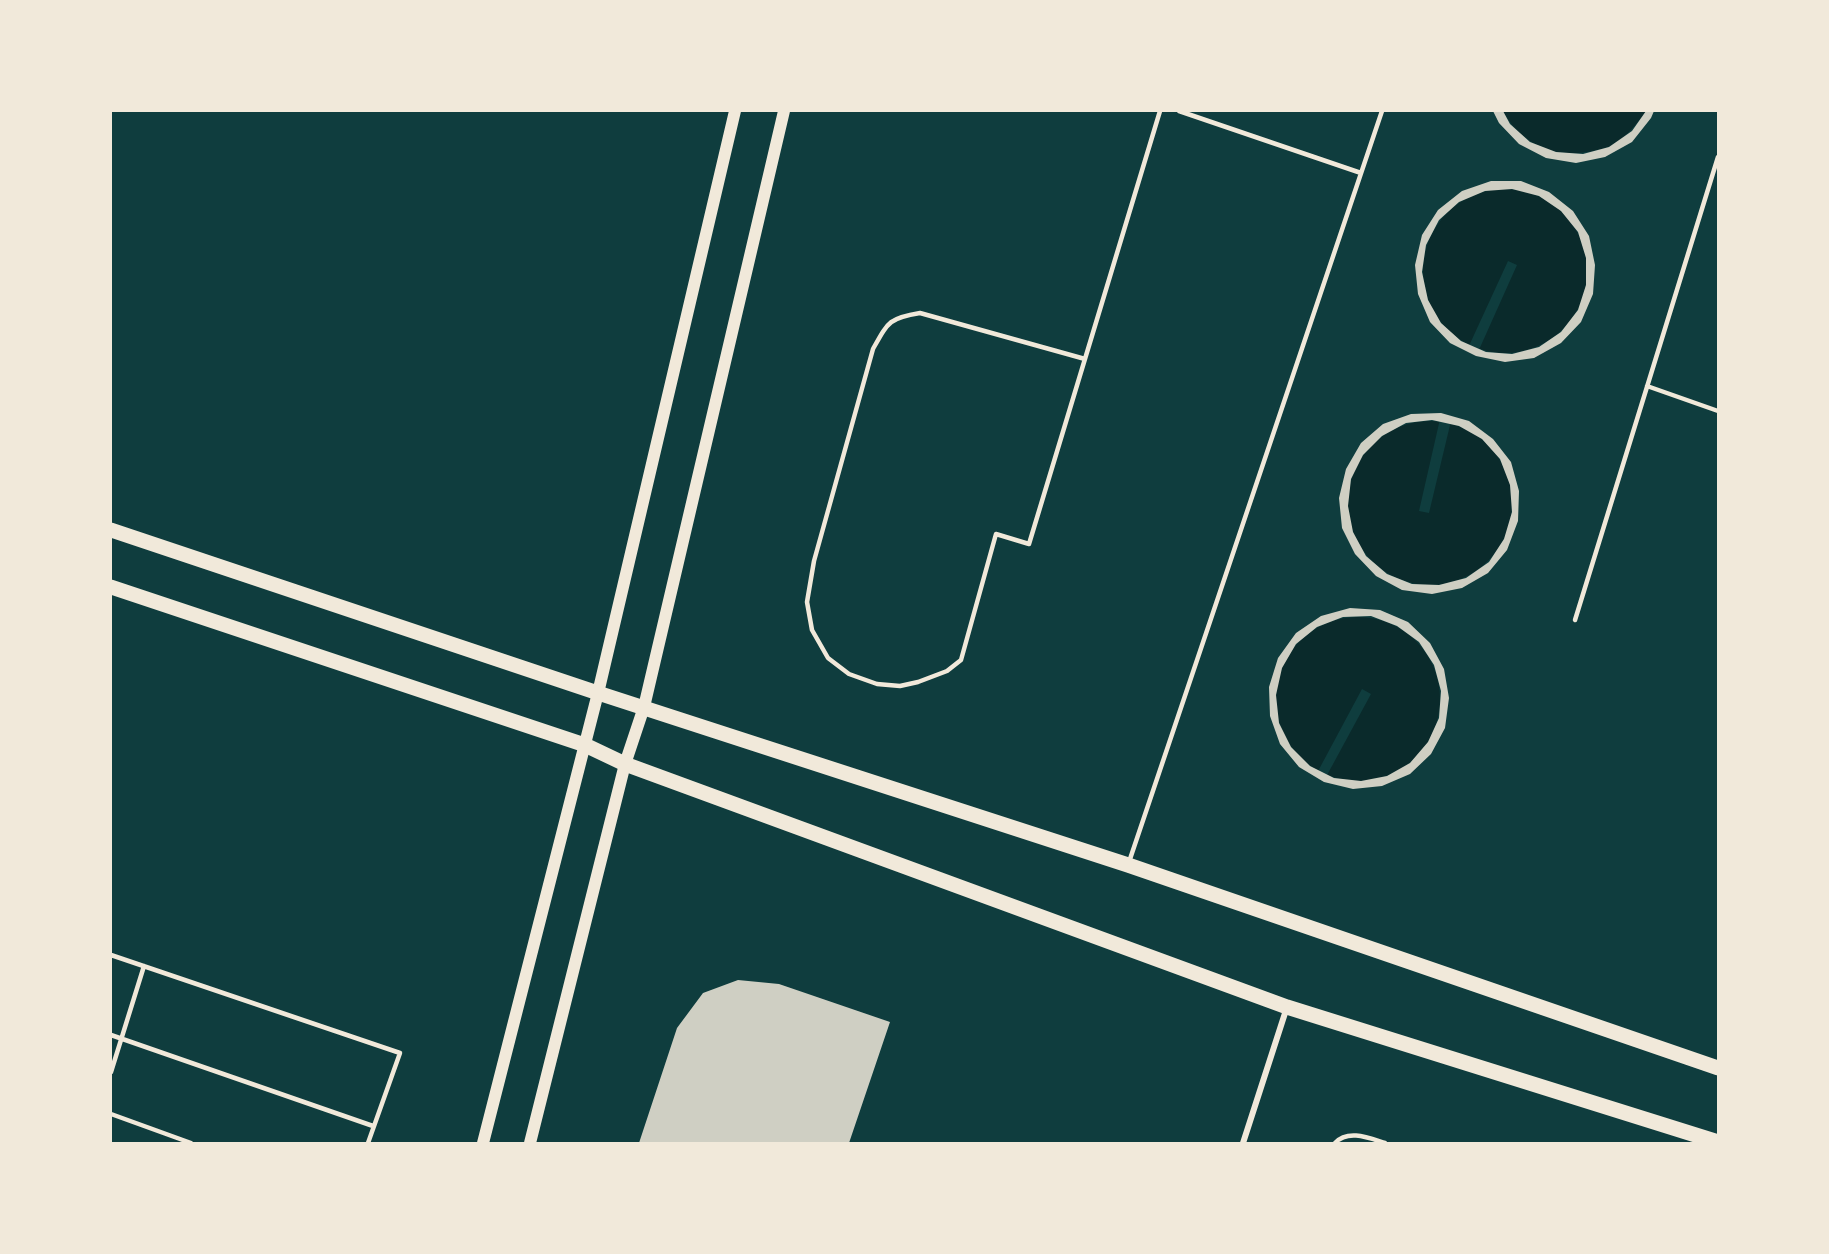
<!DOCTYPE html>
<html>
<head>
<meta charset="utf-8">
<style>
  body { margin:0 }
  #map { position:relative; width:1829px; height:1254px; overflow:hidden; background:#0f3d3e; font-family:"DejaVu Sans",sans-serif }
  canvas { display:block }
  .frame { position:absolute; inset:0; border:112px solid #f1e9da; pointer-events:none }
</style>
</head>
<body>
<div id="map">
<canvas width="1829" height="1254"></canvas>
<div class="frame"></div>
</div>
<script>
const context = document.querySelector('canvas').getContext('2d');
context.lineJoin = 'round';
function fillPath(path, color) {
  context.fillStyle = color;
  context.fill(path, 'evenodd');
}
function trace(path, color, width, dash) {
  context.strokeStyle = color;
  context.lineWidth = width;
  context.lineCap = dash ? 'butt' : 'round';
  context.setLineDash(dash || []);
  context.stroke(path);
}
fillPath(new Path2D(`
  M1503 111H1646C1636 125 1626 138 1610 146 1606 148 1601 149 1597 150 1558 160 1522 146 1503 111Z
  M1423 271a82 82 0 1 1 164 0a82 82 0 1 1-164 0Z
  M1348 503a82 82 0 1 1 164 0a82 82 0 1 1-164 0Z
  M1276 699a82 82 0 1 1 164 0a82 82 0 1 1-164 0Z`), '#0a2a2b');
fillPath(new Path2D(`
  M1508 261 1517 265 1478 352 1468 348Z
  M1440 419 1451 421 1429 513 1419 511Z
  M1362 689 1371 694 1326 777 1317 773Z`), '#0f3d3e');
fillPath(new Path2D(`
  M1493 111H1503L1510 124 1530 142 1556 152 1583 154 1609 147 1632 131 1646 111H1654L1651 118 1632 142 1605 157 1576 163 1546 158 1519 144 1499 123Z
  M1491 181H1521L1549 192 1573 211 1589 236 1595 265 1593 294 1581 322 1561 343 1534 358 1505 362 1476 356 1450 343 1430 322 1418 294 1415 265 1422 235 1438 210 1462 191ZM1512 189 1539 196 1561 211 1578 232 1586 258V285L1578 310 1561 332 1539 347 1512 354 1486 352 1461 341 1441 323 1428 300 1422 272 1426 245 1439 220 1459 202 1485 191Z
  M1441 413 1469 421 1493 439 1511 462 1519 491 1518 521 1507 550 1488 573 1462 588 1432 594 1402 590 1376 576 1355 554 1342 528 1339 498 1346 469 1361 443 1383 424 1411 414ZM1432 420 1459 426 1482 439 1500 459 1510 485 1512 512 1504 539 1489 562 1466 578 1439 585 1412 584 1387 574 1366 556 1353 532 1348 506 1351 479 1363 455 1382 436 1406 423Z
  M1350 608 1380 610 1408 622 1430 643 1444 669 1449 698 1445 728 1431 754 1410 774 1382 786 1353 789 1324 782 1299 767 1280 744 1270 716 1269 687 1278 658 1296 633 1321 616ZM1371 616 1397 626 1419 642 1434 665 1441 691 1439 718 1428 742 1410 763 1387 776 1361 781 1334 778 1310 766 1291 747 1279 723 1276 695 1282 668 1296 644 1317 627 1343 617Z
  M738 980 779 984 890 1022 849 1143H639L677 1028 703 993Z`), '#cfcfc3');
trace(new Path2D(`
  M1179 111 1361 173
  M1085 359 920 313C889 318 888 322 873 349L814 561 807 602 812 630 828 658 849 674 877 684 900 686 918 682 947 671 961 660 996 534 1029 544 1160 111
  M1647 386 1718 411
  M1575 620 1718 157
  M1129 862 1382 111
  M111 955 400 1053 368 1143
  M111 1035 373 1126
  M111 1072 144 966
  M111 1114 191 1143
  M1335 1143C1348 1129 1369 1138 1385 1143`), '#f1e9da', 4.5);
trace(new Path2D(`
  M1243 1143 1287 1007`), '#f1e9da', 6);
trace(new Path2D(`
  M483 1143 598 693 735 111
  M530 1143 625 764 644 707 784 111`), '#f1e9da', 12);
trace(new Path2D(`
  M111 530 598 693 1128 865 1718 1068
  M111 587 585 745 625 764 1287 1007 1718 1142`), '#f1e9da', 15);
</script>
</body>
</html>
